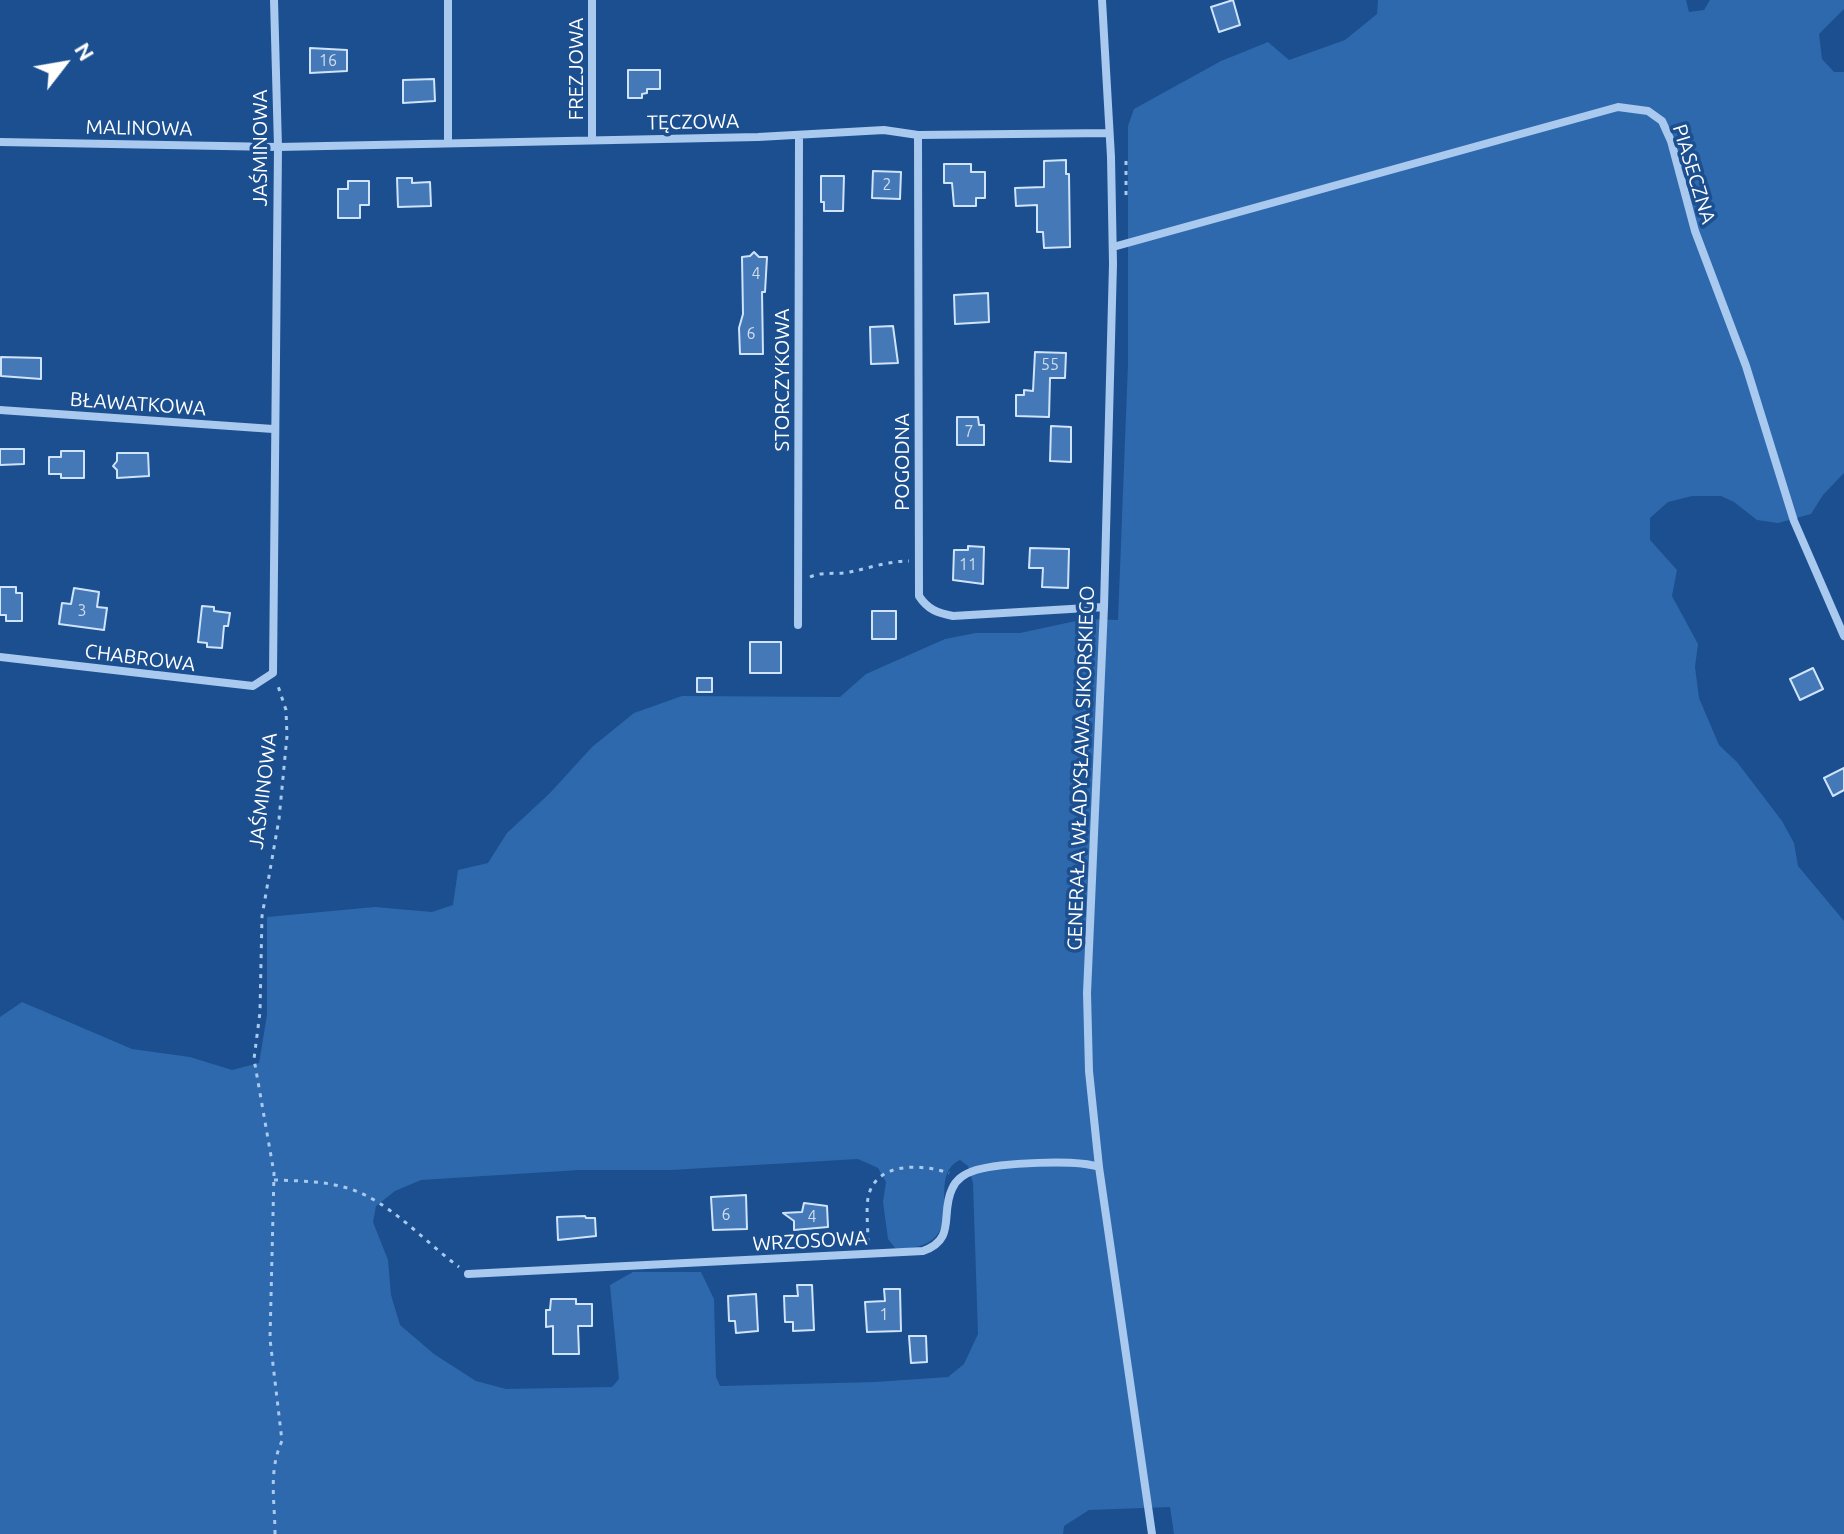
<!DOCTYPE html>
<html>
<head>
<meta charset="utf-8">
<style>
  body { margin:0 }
  #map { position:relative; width:1844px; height:1534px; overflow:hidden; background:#1b4f8f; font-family:Ubuntu,sans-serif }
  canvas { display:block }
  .north { position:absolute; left:24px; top:24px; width:80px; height:80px; -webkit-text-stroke:6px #1b4f8f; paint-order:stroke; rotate:59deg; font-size:22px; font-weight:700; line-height:32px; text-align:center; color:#fff }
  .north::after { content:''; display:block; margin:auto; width:28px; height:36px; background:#fff; clip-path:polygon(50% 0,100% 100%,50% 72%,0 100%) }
</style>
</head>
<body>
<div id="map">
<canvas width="1844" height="1534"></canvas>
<div class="north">N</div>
</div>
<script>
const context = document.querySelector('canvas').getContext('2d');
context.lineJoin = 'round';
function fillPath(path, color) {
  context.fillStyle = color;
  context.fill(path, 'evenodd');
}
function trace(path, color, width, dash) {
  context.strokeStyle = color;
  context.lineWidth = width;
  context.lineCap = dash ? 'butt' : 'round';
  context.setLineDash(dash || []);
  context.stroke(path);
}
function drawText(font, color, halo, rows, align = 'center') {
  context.font = font + ' Ubuntu,sans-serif';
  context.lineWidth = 7;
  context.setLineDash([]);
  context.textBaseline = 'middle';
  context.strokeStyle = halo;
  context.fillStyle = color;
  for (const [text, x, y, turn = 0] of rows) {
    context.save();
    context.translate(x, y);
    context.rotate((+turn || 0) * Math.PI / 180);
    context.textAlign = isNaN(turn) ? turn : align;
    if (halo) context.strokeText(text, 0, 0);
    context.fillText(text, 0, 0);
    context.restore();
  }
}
fillPath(new Path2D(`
  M1378 0H1686L1689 12 1704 10 1710 0H1844V9L1819 34 1822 59 1834 72H1844V473L1823 495 1811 514 1778 523 1757 520 1734 502 1721 496H1692L1668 502 1650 518V540L1677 570 1672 596 1698 644 1695 667 1699 698 1719 745 1737 762 1782 821 1794 843 1798 866 1844 921V1534H1174L1170 1507 1089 1510 1064 1526 1063 1534H0V1017L22 1002 132 1049 190 1057 232 1070 259 1063 267 1015V917L375 907 432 912 453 905 458 870 488 863 507 833 550 793 592 747 634 713 682 696 840 697 866 674 945 639 976 633H1020L1085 619 1118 620 1128 364V126L1134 109 1221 61 1268 42 1289 60 1345 40 1377 14ZM858 1159 878 1168 886 1182 883 1202 888 1239 896 1249C978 1248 921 1178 960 1160L968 1166 973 1183 978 1334 964 1364 948 1377 875 1382 720 1386 716 1377 714 1299 701 1272H633L610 1285 619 1379 612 1387 506 1389 476 1381 434 1354 400 1325 391 1295 388 1260 373 1222 376 1206 395 1191 421 1180 579 1170H671Z`), '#2e69ad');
const building = new Path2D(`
  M1233 0 1240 25 1219 32 1211 7Z
  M310 48 347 50V71L310 73Z
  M628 70H660V89H647V93L642 94V98H628Z
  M434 79 435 101 403 103V80Z
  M1066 160V174H1069L1070 247 1044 248 1043 232H1037V205L1016 206 1015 188 1044 187V161Z
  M944 164H971V172H985V198H976V206H954L952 183H944Z
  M873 171 901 172 900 199 872 198Z
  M821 176H844L843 211H824V202H821Z
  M397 178H412V183L430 182 431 206 398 207Z
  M348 181H369V205H360V218H338V189H348Z
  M754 252 759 257H767L765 292H762L763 354H740L739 328 743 314 742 257 750 256Z
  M988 293 989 322 955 324 954 295Z
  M893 326 898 363 871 364 870 327Z
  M1035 352 1066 353 1065 378H1050L1049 417 1016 416V395H1024V390L1033 391Z
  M1 357 41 358V379L1 376Z
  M957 417H978L979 425H984V445H957Z
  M1051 426 1071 427V462L1050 461Z
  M0 449H24V464L0 465Z
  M61 451H84V478H61V474H49V457H61Z
  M117 453H148L149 476 117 478V470L113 466 117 461Z
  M968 546 984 547 983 584 953 580 954 550H968Z
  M1030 548 1069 549 1068 588 1042 587 1043 568H1029Z
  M0 587H16V593H22V621H6V615H0Z
  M74 588 99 592 97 607 107 608 104 630 59 624 62 603 71 604Z
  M202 606 214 607V611L230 613 228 626H224L222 648 207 647V643L198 642Z
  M872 611H896V639H872Z
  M750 642H781V673H750Z
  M1813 668 1823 689 1800 700 1790 679Z
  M697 678H712V692H697Z
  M1844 768V790L1833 796 1824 778Z
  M746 1195 747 1229 713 1230 711 1197Z
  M804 1203 827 1206 828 1227 794 1230V1221L783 1213 802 1212Z
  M585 1216 586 1218H595L596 1236 558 1240 557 1217Z
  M797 1285H812L814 1330 793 1331V1322H785L784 1296H798Z
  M884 1289H900L901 1331 867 1332 865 1302 885 1301Z
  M756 1294 758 1331 736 1333 735 1321H729L728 1296Z
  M551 1299H576V1304H592V1326H578L579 1354H553V1326L546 1327V1310H550Z
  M909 1336H926L927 1362 911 1363Z`);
fillPath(building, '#4478b7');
trace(building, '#cfe3fa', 2);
trace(new Path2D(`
  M1126 195V157
  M810 577C823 571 836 575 850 572 869 568 889 561 909 561
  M274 1180C305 1181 337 1181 365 1195 399 1212 428 1244 459 1267
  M868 1242C868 1228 866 1211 868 1198 875 1161 922 1164 949 1173
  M275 1534C275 1502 268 1471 282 1441L270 1339 274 1173 254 1059 260 1012 262 916 279 819 287 736 286 710 278 686`), '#a9c9ee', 3, [4, 6]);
trace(new Path2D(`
  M592 0V139
  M1102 0 1111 157 1113 264 1104 607 1087 993 1089 1071 1099 1167 1152 1534
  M918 135 919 596C928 610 938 613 953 616L1104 607
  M0 142 278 147 758 137 884 130 918 135 1109 133
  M448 143V0
  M1113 247 1618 107 1648 111 1662 121 1671 141 1695 231 1746 366 1794 521 1844 636
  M0 410 273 429
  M798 625 799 135
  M0 657 253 686 273 673 278 147 274 0
  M468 1274 923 1251C957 1239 940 1214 952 1189 956 1179 966 1173 976 1170 1000 1163 1076 1159 1099 1167`), '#a9c9ee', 8);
drawText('16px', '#d0dded', null, [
  ["16",328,61],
  ["2",887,185],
  ["4",756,274],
  ["6",751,334],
  ["55",1050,365],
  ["7",969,432],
  ["11",968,565],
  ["3",82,611],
  ["6",726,1215],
  ["4",812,1217],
  ["1",884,1315]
]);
drawText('20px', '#fff', '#1b4f8f', [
  ["FREZJOWA",576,69,-90],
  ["TĘCZOWA",693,122,-1],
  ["MALINOWA",139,128,1],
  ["JAŚMINOWA",260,148,-90],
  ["PIASECZNA",1694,174,73],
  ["STORCZYKOWA",782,380,-90],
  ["BŁAWATKOWA",138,404,4],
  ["POGODNA",902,462,-90],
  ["CHABROWA",140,658,7],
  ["GENERAŁA WŁADYSŁAWA SIKORSKIEGO",1081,768,-88],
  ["JAŚMINOWA",263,791,-83],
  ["WRZOSOWA",810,1241,-3]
]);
</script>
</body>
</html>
